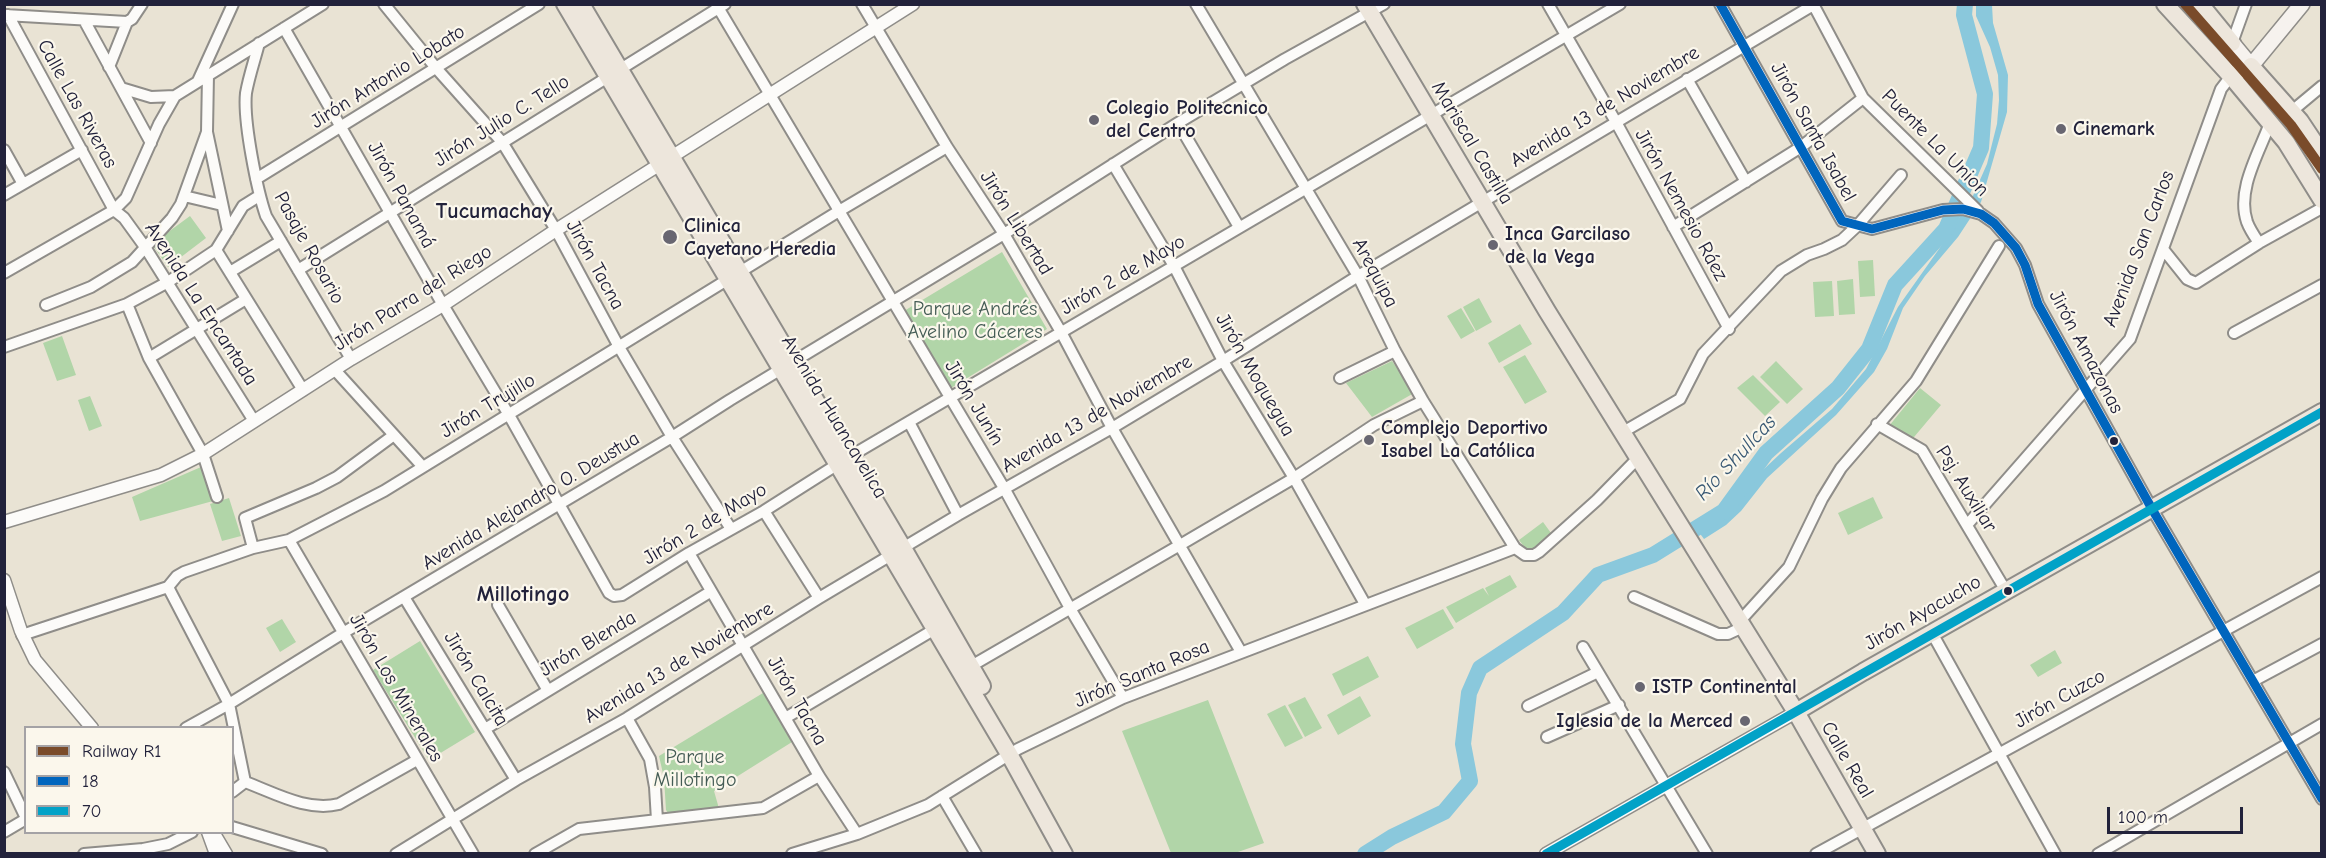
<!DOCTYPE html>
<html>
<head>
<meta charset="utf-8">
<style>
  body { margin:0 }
  #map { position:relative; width:2326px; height:858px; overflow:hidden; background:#e9e3d4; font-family:"Comic Neue",sans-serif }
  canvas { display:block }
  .frame { position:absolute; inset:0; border:6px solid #22223b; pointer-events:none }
  .legend { position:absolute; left:24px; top:726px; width:210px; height:108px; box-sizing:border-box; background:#fbf7ec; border:2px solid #a4a2a5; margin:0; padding:8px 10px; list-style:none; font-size:18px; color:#22223b }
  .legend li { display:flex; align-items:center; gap:12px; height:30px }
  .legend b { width:30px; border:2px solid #a4a2a5 }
  .scale { position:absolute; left:2107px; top:807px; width:136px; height:27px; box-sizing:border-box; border:3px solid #22223b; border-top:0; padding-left:8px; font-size:18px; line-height:21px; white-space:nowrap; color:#22223b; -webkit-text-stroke:4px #fbf7ec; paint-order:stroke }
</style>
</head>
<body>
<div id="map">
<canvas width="2326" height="858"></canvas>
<div class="frame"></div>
<ul class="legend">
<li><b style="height:8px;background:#7a4b2a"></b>Railway R1</li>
<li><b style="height:8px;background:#0065bd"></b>18</li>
<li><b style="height:8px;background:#02a2c7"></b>70</li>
</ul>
<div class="scale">100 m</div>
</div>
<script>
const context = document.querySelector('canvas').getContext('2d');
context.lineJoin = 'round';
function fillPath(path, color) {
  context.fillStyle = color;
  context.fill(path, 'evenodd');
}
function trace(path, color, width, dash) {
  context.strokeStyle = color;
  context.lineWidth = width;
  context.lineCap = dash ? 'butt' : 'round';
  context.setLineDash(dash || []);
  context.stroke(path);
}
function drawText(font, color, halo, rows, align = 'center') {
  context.font = font + ' "Comic Neue",sans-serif';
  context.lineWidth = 4.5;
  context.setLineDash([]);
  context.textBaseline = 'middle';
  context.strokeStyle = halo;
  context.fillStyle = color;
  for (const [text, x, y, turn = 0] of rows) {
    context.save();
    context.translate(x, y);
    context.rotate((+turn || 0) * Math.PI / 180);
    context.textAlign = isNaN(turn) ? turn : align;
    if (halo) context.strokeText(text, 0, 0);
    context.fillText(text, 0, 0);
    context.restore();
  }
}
fillPath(new Path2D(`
  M190 216 206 238 168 267 152 244Z
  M1002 252 1047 329 951 388 904 311Z
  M1873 260 1875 296 1860 297 1858 261Z
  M1853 279 1855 314 1839 315 1837 281Z
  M1832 281 1834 316 1815 317 1813 282Z
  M1479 298 1492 322 1476 331 1463 307Z
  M1461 308 1475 331 1461 339 1447 316Z
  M1520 324 1532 344 1499 363 1488 343Z
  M62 336 76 375 57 381 43 343Z
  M1525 355 1547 392 1525 404 1503 367Z
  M1392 361 1414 393 1372 417 1346 383Z
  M1776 361 1803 389 1787 404 1760 377Z
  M1753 375 1780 402 1765 416 1737 388Z
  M1920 388 1941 405 1909 443 1889 426Z
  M90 396 102 426 89 431 78 400Z
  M201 467 213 501 140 521 132 497Z
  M1873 497 1883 518 1848 535 1838 513Z
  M229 498 241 536 222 541 210 504Z
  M1543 522 1551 533 1534 548 1526 549 1519 540Z
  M1510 575 1517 587 1456 623 1446 607 1483 588 1489 596 1485 588Z
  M1443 609 1454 628 1417 649 1405 628Z
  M282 619 296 642 280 652 266 628Z
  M420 641 475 732 429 760 373 670Z
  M2055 650 2062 663 2038 677 2030 665Z
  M1368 656 1379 677 1343 696 1332 674Z
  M763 693 792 742 714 791 720 812 668 813 666 810 664 778 659 756Z
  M1360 696 1371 716 1338 735 1327 715Z
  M1305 697 1322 728 1305 737 1288 705Z
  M1208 700 1264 843 1235 853H1171L1122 731Z
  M1285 705 1303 738 1285 747 1267 714Z`), '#b1d5a8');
fillPath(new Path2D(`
  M1976 5H1992L1993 23 2008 75 2007 112 1981 202 1958 237 1925 276 1903 308 1887 349 1874 372 1836 415 1767 478 1741 511 1726 525 1704 539 1698 531 1781 453 1832 409 1866 369 1898 307 1939 249 1972 198 1987 164 1997 124 1999 100 1998 75 1990 47 1976 16Z`), '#8ac8dc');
trace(new Path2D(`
  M1365 854 1392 837 1444 812 1470 781 1463 744 1469 693 1480 668 1563 613 1598 575 1653 555 1724 511 1766 453 1838 388 1869 349 1895 285 1946 229 1981 148 1985 94 1964 15 1965 4`), '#8ac8dc', 16);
const minor = new Path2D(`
  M384 4 436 68 502 142 556 230 619 347 672 437 731 529
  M716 4 1004 488 1071 610 1123 698
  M862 4 947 147 1004 234 1061 332 1112 428 1241 652
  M1196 4 1358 276 1395 351 1423 401 1515 548 1525 555H1534L1539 552 1597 500 1639 457
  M1548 4 1616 122 1729 329
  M1720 4 1842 221 1872 229 1943 210 1963 209 1981 214 1994 223 2016 248 2025 265 2038 304 2152 509 2322 799
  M1813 4 1863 98 1978 211
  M5 15 127 22
  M8 15 114 210 124 218 145 247 254 421
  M84 20 151 143
  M284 28 443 305 509 415 609 593 614 596 622 595 689 553 764 511 849 457 1620 4
  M259 43C255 59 249 76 246 93 243 121 257 190 266 216L351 359
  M2232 43 2246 4
  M109 67 127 22 132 19 142 4
  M208 75 207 132 228 231
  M1687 79 1746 182
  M198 81 233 4
  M121 88 151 97 175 96
  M2292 111 2322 86
  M1178 123 1239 227
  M4 150 23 184
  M1113 164 1174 266 1223 361 1294 478 1365 604
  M256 179 539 4
  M4 195 82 150
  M184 196 222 205
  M1673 227 1801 147 1863 98
  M2259 243C2255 237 2250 230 2247 222 2236 190 2259 153 2270 123
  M2163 249 2187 279 2196 283 2259 243 2322 208
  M216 250 303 390
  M298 270 725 4
  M230 272 281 241
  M4 273 114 210 126 198 159 124 175 96 323 4
  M127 304 149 358 203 454 217 497
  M46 305 91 287 132 262 172 218 181 204 207 132
  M2234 333 2322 285
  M4 347 127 304 168 282 216 250 243 206 259 196
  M149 358 246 299
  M335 370 423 467
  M1340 378 1395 351
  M909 422 958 515
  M1877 424 1922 450 2006 591
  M1623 432 1680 399 1703 354 1781 271 1807 255 1824 249 1842 240 1857 226 1901 175
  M764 511 819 598
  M1967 525 2130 339 2221 89 2231 76
  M289 540 473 854
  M253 548 245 518 316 488 337 477 394 435
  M689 553 819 776 857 834
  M168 587 229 704 245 782
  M404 597 516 780
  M1634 597 1718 634H1728L1743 627
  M498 605 547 689
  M1739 622 1789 567 1822 499 1841 468 1916 381 1999 246
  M1932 633 2055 854
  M22 635 168 587 177 576 184 572 253 548 289 540 384 491 839 211 947 147
  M1583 647 1707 854
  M966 669 1180 545 1294 478 1374 425 1423 401
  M2253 681 2322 644
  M1528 706 1598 672
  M787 717 935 629
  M627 718 650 759 655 787 657 820
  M186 728 229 704 343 633 672 437 730 400 1004 234 1178 123 1285 59 1384 4
  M485 729 710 592
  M1547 737 1619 705
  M4 772 26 818
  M232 792 245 782C275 793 307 812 339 804L417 760
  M942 796 976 854
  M232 827 322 854
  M4 832 26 819
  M84 854 143 849 168 844 192 832
  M396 854 516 780 627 718 819 598 958 515 1112 428 1223 361 1358 276 1815 4
  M535 854 579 829 763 808 819 776
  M792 854 857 834 928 805 1018 749 1123 698 1515 548
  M1816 854 2322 577
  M2098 854 2322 724`);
const tertiary = new Path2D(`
  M4 522 161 475 203 454 351 359 443 305 556 230 913 4
  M4 580 21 631 35 660 92 728
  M208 832 216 854
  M213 832 226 854
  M1546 854 1796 712`);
const secondary = new Path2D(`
  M2232 43 2251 66
  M2231 76 2251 66 2302 4`);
const primary = new Path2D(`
  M2165 4 2231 76 2286 142 2322 200
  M2200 4 2232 43
  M2251 66 2300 121 2322 154
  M1796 712 1863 672 2322 412`);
const trunk = new Path2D(`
  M565 4 1009 754 1064 854
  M581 4 903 548 982 686
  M1365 4 1547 311 1796 712 1877 854`);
trace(minor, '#8f8d89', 14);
trace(tertiary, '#8f8d89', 15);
trace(secondary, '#8f8d89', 18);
trace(primary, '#8f8d89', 20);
trace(trunk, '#8f8d89', 20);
trace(minor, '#fcfbf9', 10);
trace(tertiary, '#fcfbf9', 12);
trace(secondary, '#f6f2ee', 15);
trace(primary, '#ede6dc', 16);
trace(trunk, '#ede6dc', 16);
trace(new Path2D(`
  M1720 4 1842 221 1872 229 1943 210 1963 209 1981 214 1994 223 2016 248 2025 265 2038 304 2152 509 2322 799`), '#0065bd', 9);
trace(new Path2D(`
  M1546 854 2322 412`), '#02a2c7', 9);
trace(new Path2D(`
  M2185 4 2291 125 2322 169`), '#7a4b2a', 10);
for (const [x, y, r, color] of [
  [1094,120,6,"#686671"],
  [2061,129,6,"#686671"],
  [670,237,8,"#686671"],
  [1493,245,6,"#686671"],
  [1369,440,6,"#686671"],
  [2114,441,5,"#22223b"],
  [2008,591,5,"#22223b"],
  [1640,687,6,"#686671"],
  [1745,721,6,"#686671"]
]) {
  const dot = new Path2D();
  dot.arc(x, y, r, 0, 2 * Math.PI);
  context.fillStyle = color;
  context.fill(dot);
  trace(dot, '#fbf7ec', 2);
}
drawText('20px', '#22223b', '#fbf7ec', [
  ["Jirón Antonio Lobato",388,77,-32],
  ["Calle Las Riveras",77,104,61],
  ["Avenida 13 de Noviembre",1605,107,-31],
  ["Jirón Julio C. Tello",502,121,-32],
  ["Jirón Santa Isabel",1813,132,61],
  ["Mariscal Castilla",1472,143,59],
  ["Puente La Union",1935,143,45],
  ["Jirón Panamá",401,195,61],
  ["Jirón Nemesio Ráez",1681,205,61],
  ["Jirón Libertad",1016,223,58],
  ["Pasaje Rosario",309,248,61],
  ["Avenida San Carlos",2139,249,-69],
  ["Jirón Tacna",595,265,61],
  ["Arequipa",1375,273,62],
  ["Jirón 2 de Mayo",1123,275,-30],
  ["Jirón Parra del Riego",413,298,-32],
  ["Avenida La Encantada",201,304,57],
  ["Jirón Amazonas",2086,352,62],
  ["Jirón Moquegua",1255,375,60],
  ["Jirón Junín",974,403,59],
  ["Jirón Trujillo",488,406,-31],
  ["Avenida 13 de Noviembre",1097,414,-30],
  ["Avenida Huancavelica",834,417,59],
  ["Psj. Auxiliar",1966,489,58],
  ["Avenida Alejandro O. Deustua",531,501,-31],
  ["Jirón 2 de Mayo",705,524,-31],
  ["Jirón Ayacucho",1923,613,-30],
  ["Jirón Blenda",588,644,-31],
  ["Avenida 13 de Noviembre",679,663,-31],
  ["Jirón Santa Rosa",1142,674,-23],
  ["Jirón Calcita",476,679,59],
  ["Jirón Los Minerales",396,688,60],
  ["Jirón Cuzco",2060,699,-29],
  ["Jirón Tacna",797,701,60],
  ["Calle Real",1847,760,60]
]);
drawText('bold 20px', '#22223b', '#fbf7ec', [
  ["Colegio Politecnico",1106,108],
  ["del Centro",1106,131],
  ["Cinemark",2073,129],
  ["Clinica",684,226],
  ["Cayetano Heredia",684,249],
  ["Inca Garcilaso",1505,234],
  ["de la Vega",1505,257],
  ["Complejo Deportivo",1381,428],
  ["Isabel La Católica",1381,451],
  ["ISTP Continental",1652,687],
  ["Iglesia de la Merced",1733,721,"right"]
], 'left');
drawText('20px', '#445c55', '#fbf7ec', [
  ["Parque Andrés",975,309],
  ["Avelino Cáceres",975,332],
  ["Parque",695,757],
  ["Millotingo",695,780]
]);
drawText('italic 21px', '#385874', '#fbf7ec', [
  ["Río Shullcas",1736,458,-47]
]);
drawText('bold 22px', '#22223b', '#fbf7ec', [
  ["Tucumachay",494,212],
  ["Millotingo",523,595]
]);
</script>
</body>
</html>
